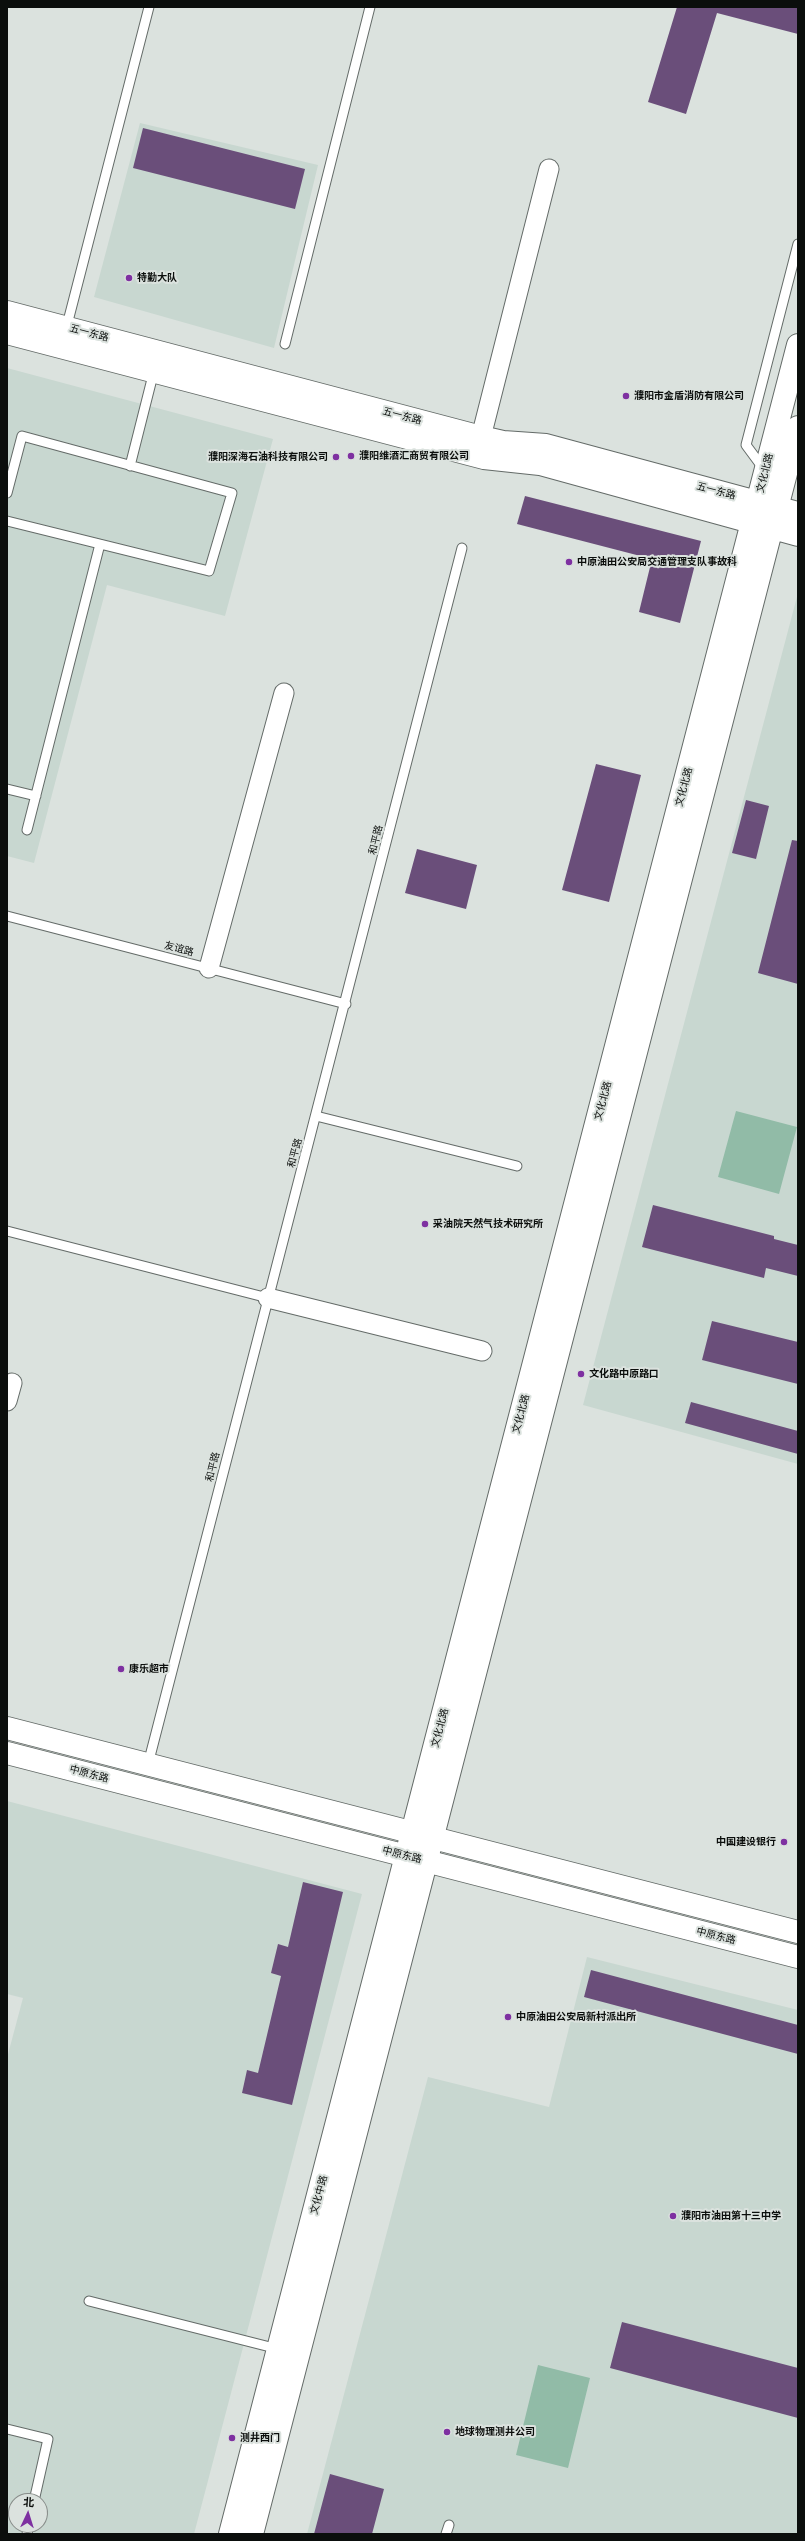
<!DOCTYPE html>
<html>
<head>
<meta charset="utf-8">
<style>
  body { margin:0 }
  #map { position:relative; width:805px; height:2541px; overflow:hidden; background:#dbe2de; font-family:Inter,"Noto Sans SC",sans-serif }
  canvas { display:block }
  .frame { position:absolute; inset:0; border:8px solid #0b0e0c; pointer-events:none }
  .north { position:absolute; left:8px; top:2493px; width:40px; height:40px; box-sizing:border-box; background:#dbe2de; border:1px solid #888d8a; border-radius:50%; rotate:4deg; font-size:11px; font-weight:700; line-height:16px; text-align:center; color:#0b0e0c }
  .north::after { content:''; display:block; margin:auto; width:14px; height:18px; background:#7e30a1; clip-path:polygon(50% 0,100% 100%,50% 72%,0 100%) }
</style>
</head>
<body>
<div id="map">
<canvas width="805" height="2541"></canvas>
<div class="frame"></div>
<div class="north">北</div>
</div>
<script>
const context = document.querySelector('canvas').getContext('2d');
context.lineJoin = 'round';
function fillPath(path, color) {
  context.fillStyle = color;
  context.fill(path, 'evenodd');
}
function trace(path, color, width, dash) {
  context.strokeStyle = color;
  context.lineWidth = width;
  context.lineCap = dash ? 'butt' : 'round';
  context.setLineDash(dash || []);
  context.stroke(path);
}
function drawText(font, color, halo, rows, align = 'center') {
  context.font = font + ' Inter,"Noto Sans SC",sans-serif';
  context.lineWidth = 4;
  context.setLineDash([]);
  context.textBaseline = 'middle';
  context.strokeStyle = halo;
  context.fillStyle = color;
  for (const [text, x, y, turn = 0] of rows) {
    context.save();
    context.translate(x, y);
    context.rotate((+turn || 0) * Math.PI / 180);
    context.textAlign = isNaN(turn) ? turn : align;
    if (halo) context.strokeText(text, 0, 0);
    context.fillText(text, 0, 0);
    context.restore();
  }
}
fillPath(new Path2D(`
  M140 123 318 165 274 348 94 297Z
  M7 368 273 439 225 616 107 585 34 863 7 856Z
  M798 593V1464L583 1405Z
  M7 1801 362 1894 194 2534H7V2058L23 1998 7 1994ZM16 2501H40V2525H16Z
  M587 1957 798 2010V2534H307L428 2077 549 2107Z`), '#c8d7d0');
fillPath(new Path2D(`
  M736 1111 797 1127 779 1194 718 1177Z
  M538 2365 590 2378 568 2468 516 2455Z`), '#91bba7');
fillPath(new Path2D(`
  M677 7H798V34L717 13 686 114 648 102Z
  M143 128 305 169 295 209 133 168Z
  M525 496 701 541 680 623 639 612 652 559 517 524Z
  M596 764 641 775 609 902 562 890Z
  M746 800 769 806 756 859 732 853Z
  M792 840 798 841V984L758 973Z
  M417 849 477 865 466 909 405 893Z
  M653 1205 774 1236V1239L798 1245V1276L766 1268 764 1278 642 1247Z
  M712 1321 798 1342V1384L702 1360Z
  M691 1402 798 1431V1454L685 1423Z
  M303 1882 343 1892 292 2105 242 2093 247 2070 258 2073 281 1976 271 1973 278 1944 288 1947Z
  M591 1970 798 2025V2054L584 1997Z
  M622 2322 798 2368V2418L610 2368Z
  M330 2474 384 2489 372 2534H314Z`), '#6a4e7a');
const service = new Path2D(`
  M66 329 149 7
  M285 344 370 7
  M130 466 154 371
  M763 468 746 445 798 244
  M7 493 22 436 232 493 209 571 7 521
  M7 789 36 796
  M27 830 100 544
  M7 916 346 1004
  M316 1116 517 1166
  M7 1231 268 1298
  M148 1764 462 548
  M89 2301 278 2349
  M7 2429 48 2439 34 2501
  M27 2534 29 2525
  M446 2534 449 2525`);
const minor = new Path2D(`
  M481 437 549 169
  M209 968 284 693
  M268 1298 482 1351
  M7 1401 12 1383`);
const tertiary = new Path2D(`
  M7 312 481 437 503 442 546 445 798 513
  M7 333 484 458 540 464 798 535
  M230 2534 798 345
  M252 2534 798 427`);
const primary = new Path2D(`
  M7 1728 798 1932
  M7 1753 798 1957`);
trace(service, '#646b68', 11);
trace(minor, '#646b68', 21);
trace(tertiary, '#646b68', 24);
trace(primary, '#646b68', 24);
trace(service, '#fff', 9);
trace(minor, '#fff', 19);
trace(tertiary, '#fff', 22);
trace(primary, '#fff', 22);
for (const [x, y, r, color] of [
  [129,278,4,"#7e30a1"],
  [626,396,4,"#7e30a1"],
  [351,456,4,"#7e30a1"],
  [336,457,4,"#7e30a1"],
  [569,562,4,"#7e30a1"],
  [425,1224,4,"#7e30a1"],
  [581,1374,4,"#7e30a1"],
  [121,1669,4,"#7e30a1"],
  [784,1842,4,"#7e30a1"],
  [508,2017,4,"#7e30a1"],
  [673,2216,4,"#7e30a1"],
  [447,2432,4,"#7e30a1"],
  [232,2438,4,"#7e30a1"]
]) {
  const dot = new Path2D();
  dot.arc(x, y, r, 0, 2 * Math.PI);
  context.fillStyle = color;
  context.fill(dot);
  trace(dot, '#dbe2de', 1.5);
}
drawText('bold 10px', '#0b0e0c', '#dbe2de', [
  ["特勤大队",137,278],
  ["濮阳市金盾消防有限公司",634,396],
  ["濮阳维酒汇商贸有限公司",359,456],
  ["濮阳深海石油科技有限公司",328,457,"right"],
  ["中原油田公安局交通管理支队事故科",577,562],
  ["采油院天然气技术研究所",433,1224],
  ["文化路中原路口",589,1374],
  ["康乐超市",129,1669],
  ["中国建设银行",776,1842,"right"],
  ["中原油田公安局新村派出所",516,2017],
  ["濮阳市油田第十三中学",681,2216],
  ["地球物理测井公司",455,2432],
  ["测井西门",240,2438]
], 'left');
drawText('10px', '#0b0e0c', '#dbe2de', [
  ["五一东路",89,333,15],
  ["五一东路",402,416,15],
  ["文化北路",765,473,-76],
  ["五一东路",716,491,15],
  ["文化北路",684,787,-75],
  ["和平路",376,840,-76],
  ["友谊路",179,949,15],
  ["文化北路",603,1101,-75],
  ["和平路",295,1153,-75],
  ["文化北路",521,1414,-75],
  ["和平路",213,1467,-76],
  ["文化北路",440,1728,-75],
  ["中原东路",89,1774,15],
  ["中原东路",402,1855,14],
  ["中原东路",716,1936,14],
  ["文化中路",319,2195,-75]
]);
</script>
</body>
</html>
